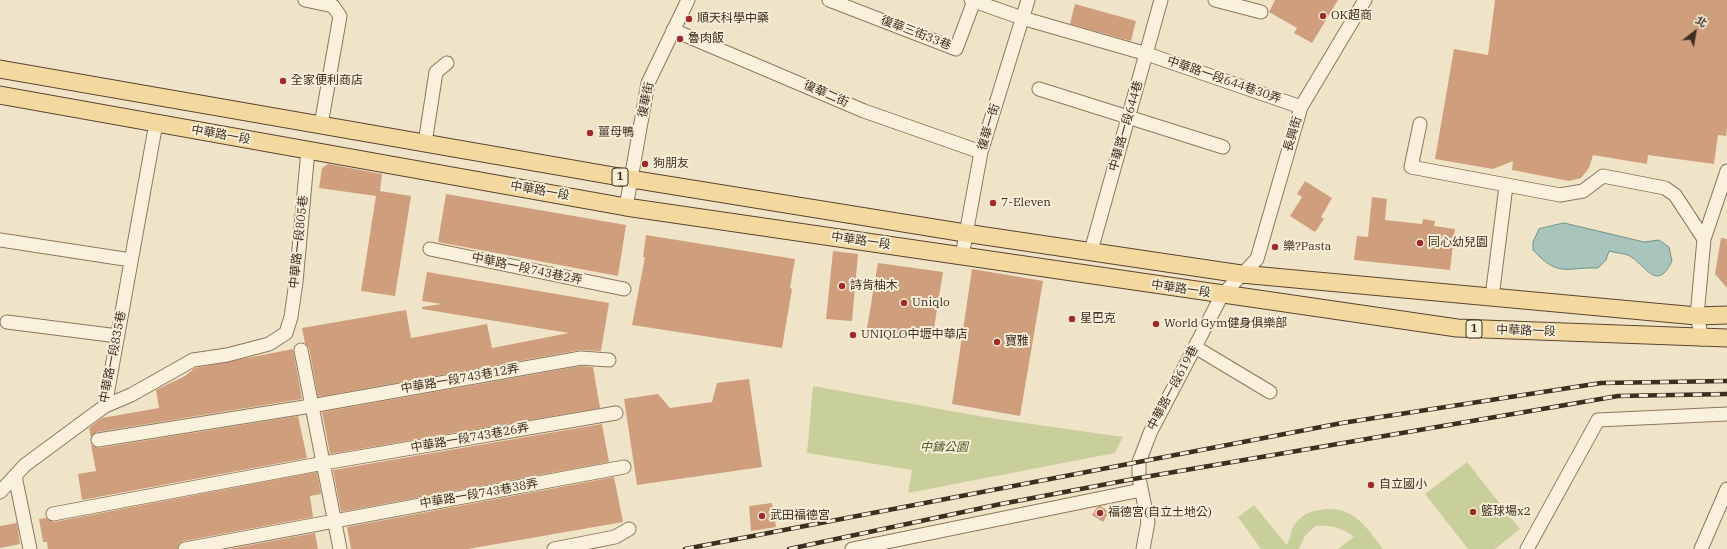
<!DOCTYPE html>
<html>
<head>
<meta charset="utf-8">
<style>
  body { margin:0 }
  #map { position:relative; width:1727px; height:549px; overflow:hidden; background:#f0e4c8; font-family:"IBM Plex Serif","Noto Sans TC",serif }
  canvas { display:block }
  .north { position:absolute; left:1675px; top:12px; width:40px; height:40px; -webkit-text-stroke:3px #f7eed8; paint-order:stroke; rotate:31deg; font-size:11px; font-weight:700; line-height:16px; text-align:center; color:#3d2e20 }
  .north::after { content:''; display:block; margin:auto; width:14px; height:18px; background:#3d2e20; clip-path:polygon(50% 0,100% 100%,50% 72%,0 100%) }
</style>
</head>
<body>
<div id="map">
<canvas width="1727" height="549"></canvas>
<div class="north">北</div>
</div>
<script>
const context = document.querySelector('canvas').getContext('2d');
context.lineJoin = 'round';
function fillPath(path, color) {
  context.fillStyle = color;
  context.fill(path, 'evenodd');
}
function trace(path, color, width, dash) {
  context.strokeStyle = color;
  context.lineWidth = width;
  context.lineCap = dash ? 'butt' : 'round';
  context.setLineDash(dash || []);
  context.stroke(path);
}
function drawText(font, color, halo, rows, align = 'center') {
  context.font = font + ' "IBM Plex Serif","Noto Sans TC",serif';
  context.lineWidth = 4;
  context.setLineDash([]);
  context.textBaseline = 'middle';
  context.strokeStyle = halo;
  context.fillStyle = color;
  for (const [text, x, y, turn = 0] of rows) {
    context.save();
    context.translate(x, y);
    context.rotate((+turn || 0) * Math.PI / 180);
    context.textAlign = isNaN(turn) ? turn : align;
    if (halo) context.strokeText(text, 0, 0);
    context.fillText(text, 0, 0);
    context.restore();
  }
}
fillPath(new Path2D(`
  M813 386 990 418 1123 437 1115 453 908 493 912 470 807 453Z
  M1467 462 1520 529 1495 549H1468L1425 494Z
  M1254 505 1287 545C1290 539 1291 531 1294 525 1301 516 1309 511 1320 510 1352 504 1366 526 1383 549H1338L1354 537C1341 527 1331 525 1315 526L1305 536 1299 549H1261L1238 517Z`), '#c9cf9b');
const water = new Path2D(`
  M1564 223 1644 242 1659 240 1669 247 1672 261C1657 292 1647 267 1630 256 1625 253 1615 253 1609 251L1606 260 1598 268C1565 267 1559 278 1533 250V242L1539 229Z`);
fillPath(water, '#a9c4bc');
trace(water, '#6f938a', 1);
fillPath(new Path2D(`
  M1275 0H1338L1312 43 1294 33 1297 28 1269 12Z
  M1495 0H1727V127L1726 136 1718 135 1714 164 1648 155 1647 164 1593 155 1589 168 1581 178 1569 181 1512 170 1513 161 1493 169 1435 159 1454 49 1488 55Z
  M1075 4 1136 21 1131 41 1070 24Z
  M328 164 382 174 380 191 411 196 395 296 361 291 376 196 319 188 322 168Z
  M1305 181 1332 198 1321 217 1324 219 1315 232 1290 216 1302 197 1297 194Z
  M446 194 626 225 618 276 438 242Z
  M1372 197 1387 199 1385 220 1422 224 1423 219 1435 221 1434 226 1455 229 1450 270 1354 260 1357 236 1368 237Z
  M646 235 795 259 790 288 792 289 782 348 632 325 645 257H643Z
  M1721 238 1727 239V288L1715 274Z
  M833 251 858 254 852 321 826 319Z
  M878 263 943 272 932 340 867 328Z
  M972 269 1043 281 1020 416 952 404Z
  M427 272 609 303 601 351 580 350 318 397 309 348 305 343 302 328 406 310 411 338 487 324 492 348 569 333 422 309V307L442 304 422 301Z
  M293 349 302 399 97 432 91 437 89 428 102 418 159 408 156 390 185 376 195 368Z
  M581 366 593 367 600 408 330 454 322 412Z
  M749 379 762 467 637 485 624 399 658 394 670 408 712 402 717 383Z
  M298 416 307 458 82 500 78 474 96 471 91 445 99 448Z
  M602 424 609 462 341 512 333 470Z
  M317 472 321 494 310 496 313 517 184 541 180 543 177 549H48L47 542H43L39 519 46 518 50 521 54 522Z
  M614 477 623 522 468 549H351L347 527Z
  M772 503 776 527 751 531 749 506Z
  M1101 506 1109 512 1103 522 1092 515 1097 507Z
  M17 523 20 544 0 548V526Z
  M315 533 318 549H229Z`), '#cf9f7d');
const minor = new Path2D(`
  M305 0 333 6 340 16 321 125
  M829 0 956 49 974 1
  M971 0 1022 18 1147 54 1301 107
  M1215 0 1261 12
  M673 30 864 111 981 152
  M1039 89 1223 147
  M1420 124 1411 167 1560 195 1583 191 1603 176 1665 188 1675 195 1704 239
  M425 143 436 72 447 63
  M626 207 648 83 688 0
  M0 240 131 260
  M430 249 624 289
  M1091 251 1161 0
  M962 256 981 152 1028 0
  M1492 297 1506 186
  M7 322 118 336
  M1702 339 1697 316 1704 239 1727 171
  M1195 347 1270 392
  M301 350 340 549
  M105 406 156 123
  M98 440 311 406 581 358 609 360
  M15 476 30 549
  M0 492 25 465 105 406 131 395 193 360 227 355 269 344 286 333 291 317 296 282 308 150
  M53 514 324 463 616 413
  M185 549 624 467
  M554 549 615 537 629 529
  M852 549 1141 490
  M1143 549 1148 522 1139 478V462L1150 433 1222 295 1257 259 1301 107 1365 0
  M1527 549 1598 420 1727 414
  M1701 549 1727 489`);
const major = new Path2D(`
  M0 69 631 179 965 233 1241 274 1697 316 1727 315
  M0 95 626 207 1457 328 1727 338`);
trace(minor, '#8d765c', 15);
trace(major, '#5b4430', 19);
trace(minor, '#faf1dc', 13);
trace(major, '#f3d9a0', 17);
const rail = new Path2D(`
  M685 549 1342 423 1601 383 1727 381
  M789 549 1001 504 1139 478 1618 396 1727 394`);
trace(rail, '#3d2e20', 4.5);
trace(rail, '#f7eed8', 3, [9]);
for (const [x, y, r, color] of [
  [1323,16,4,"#9e2a2b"],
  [689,19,4,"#9e2a2b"],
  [680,39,4,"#9e2a2b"],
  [283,81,4,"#9e2a2b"],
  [590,133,4,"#9e2a2b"],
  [645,164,4,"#9e2a2b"],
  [993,203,4,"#9e2a2b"],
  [1420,243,4,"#9e2a2b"],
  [1275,247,4,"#9e2a2b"],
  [842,286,4,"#9e2a2b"],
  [904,303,4,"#9e2a2b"],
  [1072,319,4,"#9e2a2b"],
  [1156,324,4,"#9e2a2b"],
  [853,335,4,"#9e2a2b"],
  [997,342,4,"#9e2a2b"],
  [1371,485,4,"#9e2a2b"],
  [1473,512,4,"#9e2a2b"],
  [1100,513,4,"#9e2a2b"],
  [762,516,4,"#9e2a2b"]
]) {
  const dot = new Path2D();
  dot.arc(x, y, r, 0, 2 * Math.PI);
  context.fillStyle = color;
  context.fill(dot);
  trace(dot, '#f7eed8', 1.5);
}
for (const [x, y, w] of [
  [620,177,16],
  [1474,329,16]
]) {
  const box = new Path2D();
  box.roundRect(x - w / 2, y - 9, w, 18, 3);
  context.fillStyle = '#f7eed8';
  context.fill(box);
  trace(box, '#3d2e20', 1);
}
drawText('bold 11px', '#3d2e20', null, [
  ["1",620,177],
  ["1",1474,329]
]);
drawText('12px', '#3d2e20', '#f7eed8', [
  ["OK超商",1331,16],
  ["順天科學中藥",697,19],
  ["魯肉飯",688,39],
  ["全家便利商店",291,81],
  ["薑母鴨",598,133],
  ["狗朋友",653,164],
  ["7-Eleven",1001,203],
  ["同心幼兒園",1428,243],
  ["樂?Pasta",1283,247],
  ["詩肯柚木",850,286],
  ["Uniqlo",912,303],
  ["星巴克",1080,319],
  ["World Gym健身俱樂部",1164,324],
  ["UNIQLO中壢中華店",861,335],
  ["寶雅",1005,342],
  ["自立國小",1379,485],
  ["籃球場x2",1481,512],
  ["福德宮(自立土地公)",1108,513],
  ["武田福德宮",770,516]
], 'left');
drawText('12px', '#3d2e20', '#f7eed8', [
  ["復華三街33巷",916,33,21],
  ["中華路一段644巷30弄",1224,80,19],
  ["復華二街",826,94,24],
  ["復華街",646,100,-78],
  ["中華路一段644巷",1126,126,-74],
  ["復華一街",989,127,-73],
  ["長興街",1293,134,-74],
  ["中華路一段",221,135,10],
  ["中華路一段",540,191,10],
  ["中華路一段",861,241,8],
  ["中華路一段805巷",299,242,-84],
  ["中華路一段743巷2弄",527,269,12],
  ["中華路一段",1181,289,8],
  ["中華路一段",1526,331,2],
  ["中華路一段835巷",113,357,-79],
  ["中華路一段743巷12弄",460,379,-10],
  ["中華路一段619巷",1173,388,-62],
  ["中華路一段743巷26弄",470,438,-10],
  ["中華路一段743巷38弄",479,494,-10]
]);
drawText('italic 12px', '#4d5a26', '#f7eed8', [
  ["中鑄公園",944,448]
]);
</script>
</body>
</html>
